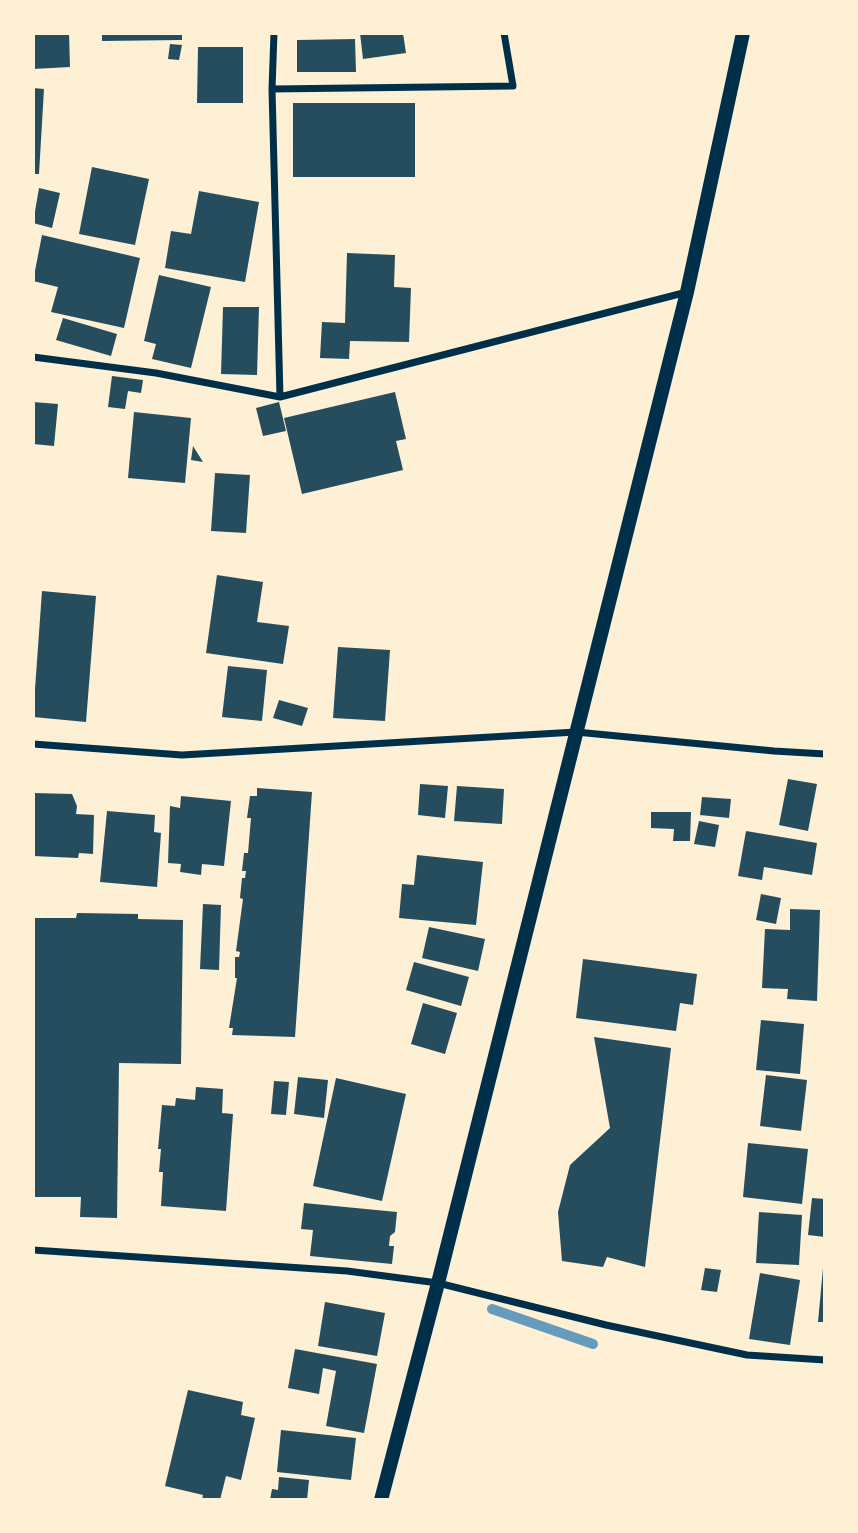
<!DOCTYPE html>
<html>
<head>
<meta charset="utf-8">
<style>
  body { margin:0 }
  #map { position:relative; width:858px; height:1533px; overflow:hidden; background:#fdf0d5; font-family:"Varela Round",sans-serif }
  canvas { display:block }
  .frame { position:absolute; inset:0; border:35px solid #fdf0d5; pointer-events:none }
</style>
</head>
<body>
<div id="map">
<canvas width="858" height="1533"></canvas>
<div class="frame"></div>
</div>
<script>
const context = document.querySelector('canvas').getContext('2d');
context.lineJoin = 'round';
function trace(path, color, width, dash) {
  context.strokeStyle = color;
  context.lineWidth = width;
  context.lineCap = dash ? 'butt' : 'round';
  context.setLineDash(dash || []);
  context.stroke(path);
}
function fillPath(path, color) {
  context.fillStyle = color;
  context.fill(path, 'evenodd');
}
trace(new Path2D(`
  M492 1309 593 1344`), '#669bbc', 10);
fillPath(new Path2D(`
  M33 33H69L70 67 33 69Z
  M102 33H182V40L102 41Z
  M360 33H403L406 53 363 59Z
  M355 39 356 72H297V40Z
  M170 44 182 45 179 60 168 59Z
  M198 47H243V103H197Z
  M33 88 44 89 39 174H33Z
  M293 103H415V177H293Z
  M92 167 149 179 135 245 79 234Z
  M39 188 60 193 52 228 33 223Z
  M199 191 259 202 245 282 165 268 171 231 191 234Z
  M42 235 140 258 124 328 51 312 58 287 33 281Z
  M347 253 395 255 394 287 411 288 409 342 350 341 349 359 320 358 322 322 345 323Z
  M159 275 211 287 191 368 152 359 156 344 144 341Z
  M223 307H259L257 375 221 374Z
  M63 318 117 334 111 356 56 340Z
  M112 376 143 380 141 393 128 391 125 409 108 407Z
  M395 392 406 439 396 441 403 470 302 494 284 418Z
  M33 402 58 404 54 446 33 444Z
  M279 402 286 431 263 436 256 408Z
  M134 412 191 418 185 483 128 478Z
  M193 446 203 462 191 460Z
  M215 473 250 475 246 533 211 531Z
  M217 575 263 582 257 622 289 626 283 664 206 653Z
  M42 591 96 596 86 722 33 717Z
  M338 647 390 650 385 721 333 718Z
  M228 666 267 670 262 721 222 717Z
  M279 700 308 708 302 726 273 718Z
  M788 779 817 784 808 831 779 825Z
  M420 784 448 786 445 818 418 815Z
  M457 786 504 789 502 824 454 821Z
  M257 788 312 792 295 1037 232 1035 233 1028H229L237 978H235V957H239L240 952 236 951 243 899 240 898 242 878H245L246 871H242L244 853H248L251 818H247L250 796H257Z
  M33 793 72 794 77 806 76 814 94 815 93 854 79 853 78 858 33 856Z
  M181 796 231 801 224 866 202 864 201 875 180 872 181 864 168 863 170 806 180 808Z
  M702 797 731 799 729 818 700 815Z
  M107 811 155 815 154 832 161 833 157 887 100 882Z
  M651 812H691L690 841H673L674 829 651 828Z
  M699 821 719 825 715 847 694 844Z
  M746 831 817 843 812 875 764 867 762 880 738 876Z
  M417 855 483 862 476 925 399 918 402 884 414 885Z
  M761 894 781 898 776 924 756 920Z
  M203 904 221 905 219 970 200 969Z
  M790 909 820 910 817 1001 787 999 788 989 762 988 765 929 790 930Z
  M77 913 138 914V919L183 920 181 1064 119 1063 117 1218 80 1217 81 1197H33V918H76Z
  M429 927 485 939 478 971 422 958Z
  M583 959 697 974 693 1005 680 1003 676 1031 576 1018Z
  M414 962 469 977 461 1006 406 990Z
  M423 1003 457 1013 445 1054 411 1044Z
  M761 1020 804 1024 800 1074 756 1070Z
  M594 1037 671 1048 645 1267 607 1257 603 1267 562 1261 558 1212 570 1165 610 1128Z
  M766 1075 807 1080 801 1131 760 1126Z
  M298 1077 328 1080 324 1118 294 1114Z
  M336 1078 406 1094 382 1201 313 1186Z
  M274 1081 289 1082 286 1115 271 1114Z
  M196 1087 223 1089 222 1113 233 1114 226 1211 161 1206 163 1172H159L161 1149H158L162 1105 175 1106 176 1098 195 1100Z
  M748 1143 808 1149 802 1204 743 1197Z
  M812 1198 825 1199V1237L808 1235Z
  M304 1203 397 1212 395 1232 390 1236 389 1246H394L392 1264 310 1256 313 1230 301 1229Z
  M759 1212 802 1215 799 1265 756 1263Z
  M705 1268 721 1270 717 1292 701 1290Z
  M823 1268H825V1322H818Z
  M760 1273 800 1280 790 1345 749 1339Z
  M325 1302 385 1313 377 1356 318 1346Z
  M295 1349 377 1364 364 1433 326 1426 336 1371 323 1368 319 1394 288 1388Z
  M188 1390 243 1402 241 1415 255 1418 241 1480 226 1476 220 1500H202L203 1495 165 1486Z
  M281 1430 356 1438 351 1480 277 1472Z
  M279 1477 309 1480 307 1500H270L272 1489 278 1490Z`), '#264d5e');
trace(new Path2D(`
  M274 33 272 89 280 397
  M272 89 513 86 504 33
  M33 357 156 373 280 397 687 292
  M33 744 182 755 576 732 774 751 825 754
  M33 1250 347 1271 438 1283 606 1325 747 1355 825 1360`), '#003049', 7);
trace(new Path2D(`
  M381 1500 438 1283 687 292 743 33`), '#003049', 14);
</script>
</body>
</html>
